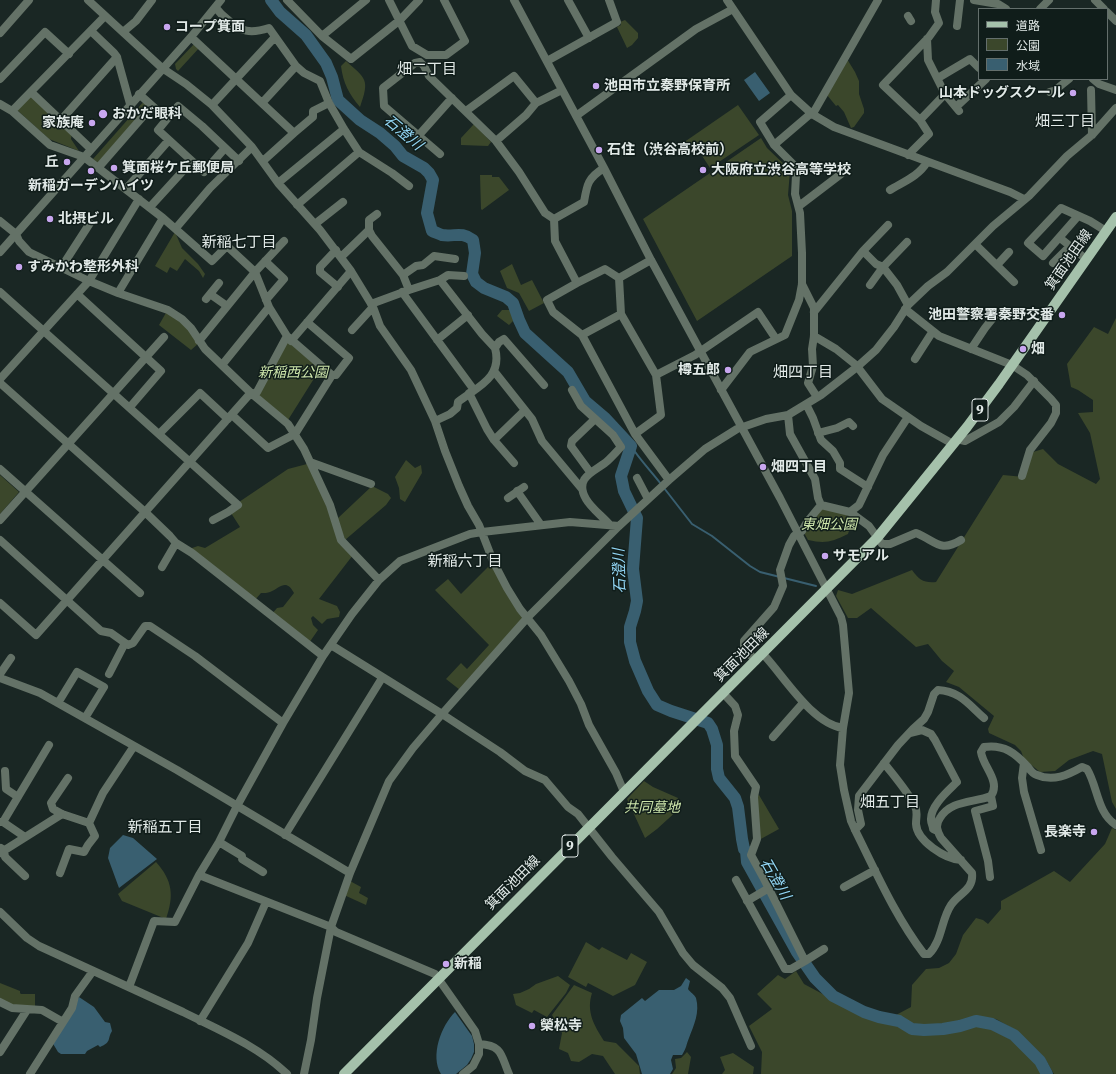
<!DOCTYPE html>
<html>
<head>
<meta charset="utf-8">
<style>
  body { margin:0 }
  #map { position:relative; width:1116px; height:1074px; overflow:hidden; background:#1a2724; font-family:"IBM Plex Serif","Noto Sans JP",serif }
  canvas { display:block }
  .legend { position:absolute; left:978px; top:8px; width:130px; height:72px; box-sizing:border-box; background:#101d1a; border:1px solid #646f6c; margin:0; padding:5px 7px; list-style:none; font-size:12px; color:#e1e9e7 }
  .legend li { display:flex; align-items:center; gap:8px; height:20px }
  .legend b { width:20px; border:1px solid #646f6c }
</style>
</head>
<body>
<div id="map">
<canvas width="1116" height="1074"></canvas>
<ul class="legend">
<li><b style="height:5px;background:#a5c1ab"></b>道路</li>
<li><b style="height:11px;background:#3b472b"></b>公園</li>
<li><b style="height:11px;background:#395f70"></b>水域</li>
</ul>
</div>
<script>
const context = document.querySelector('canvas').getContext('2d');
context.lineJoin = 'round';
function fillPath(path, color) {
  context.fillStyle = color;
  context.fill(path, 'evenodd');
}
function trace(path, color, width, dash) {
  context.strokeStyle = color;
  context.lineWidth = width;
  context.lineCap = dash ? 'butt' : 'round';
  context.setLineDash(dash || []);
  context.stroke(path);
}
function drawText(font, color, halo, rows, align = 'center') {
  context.font = font + ' "IBM Plex Serif","Noto Sans JP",serif';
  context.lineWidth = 3;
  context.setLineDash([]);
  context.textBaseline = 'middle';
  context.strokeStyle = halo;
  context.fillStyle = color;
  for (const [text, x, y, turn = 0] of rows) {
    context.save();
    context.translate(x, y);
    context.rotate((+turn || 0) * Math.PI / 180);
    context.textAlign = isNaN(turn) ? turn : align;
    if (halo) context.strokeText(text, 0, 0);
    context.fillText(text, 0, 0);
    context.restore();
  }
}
fillPath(new Path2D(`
  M625 20 638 33V38L632 45 627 48 617 27 621 25 620 22Z
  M195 43 200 47 178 71 176 69 175 64Z
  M847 59 855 72 859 81V94L864 109V113L854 127 851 128 844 112 838 105 836 106 827 95Z
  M346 61C366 79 370 79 360 107 349 94 343 83 341 66Z
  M32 95 72 133 71 139 79 151 49 139 16 109Z
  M145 100 151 106 99 164 93 159Z
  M738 105 759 135 710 168 695 145 685 151 680 145Z
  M474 124 491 142 488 146 461 145V138Z
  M761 138 767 148 786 166 790 171 788 195 792 211V256L697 321 643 219Z
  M480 175H492V177H499L509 190 482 210 481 209Z
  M175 232 182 248 198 264 205 274 203 278 199 271 185 259 177 271 170 267 167 273 155 266Z
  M512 264 521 285 532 280 544 303 529 311 519 293 507 288 500 271Z
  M502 310H512L516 318 509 325 497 316Z
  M167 311 180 319 199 343 191 350 159 325Z
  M1116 318V809L1112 802 1102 754 1093 751 1069 760 1055 771 1040 772 1024 759 1021 751 1015 745 989 733 988 729 994 716 959 687 946 682 954 671 942 661 928 644 916 647 871 608 857 618H848L836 596 838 590 852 594 912 570C919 580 924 583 936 582L1003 475 1024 477 1033 452 1043 449 1058 464 1096 484 1100 479 1090 433 1078 413 1093 412V400L1078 390 1071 387 1067 364 1094 327 1108 334Z
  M287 342H289L320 369 288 420 258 396Z
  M406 460 415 468 421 465 422 473 405 502 400 499 399 488 395 477Z
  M307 464 328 505 340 542 353 555 319 599 337 606 340 612 339 617 327 619 322 624 313 616 311 618 313 625 318 630 309 643 271 615 277 608 283 607 294 593C286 578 280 588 270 592 268 593 264 593 261 593L255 600 189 549 198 546 205 548 240 527 231 513 239 502 288 469Z
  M0 475 19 492 0 514Z
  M372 486 388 494 391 498 386 505 345 540 337 519Z
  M822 507 833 509 853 518 848 534C832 542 825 544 808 540L803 531Z
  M492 563 526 617 460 690 446 679 461 663 467 669 489 645 435 590 448 579 461 594Z
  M644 781 653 787 678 798 679 809 657 829 645 838 627 799Z
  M759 795 779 829 759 840 756 797Z
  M1112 828 1116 830V1074H1054L1044 1057 1017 1031 996 1019 976 1017 944 1025H915L896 1015 911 1007 912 985 926 969 939 968 949 963 956 954 963 935 976 918 983 920 988 924 1001 909V901L1054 871 1070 882 1105 844Z
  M156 862C173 881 174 896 166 919L122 901 118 894Z
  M350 881 361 887 359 893 368 898 366 905 344 895Z
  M586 942 599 950 602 947 627 960 631 953 647 962 635 985 613 996 588 983 586 987 568 977Z
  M796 971 804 984 858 1013 900 1027C918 1038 940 1035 960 1031 966 1030 972 1026 978 1026 997 1026 1024 1048 1036 1063 1038 1066 1039 1070 1041 1074H761L762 1052 749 1026 772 1009 757 994 778 975 785 979Z
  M558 976 570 985 566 993 547 1017 534 1010 532 1013 516 1005 513 994 520 993 529 989 536 984Z
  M0 983 20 991V993L21 994H35V1006L13 1007 0 999Z
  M574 985 592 993C586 1012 594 1025 604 1041L616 1043 639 1066 640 1074H615L603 1056 592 1054 579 1062 571 1061 568 1053 559 1049 562 1033 552 1015Z
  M687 1052 691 1057 688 1074H672L676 1068 675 1059 681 1058Z
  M733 1053 754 1067 753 1074H722L725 1070 720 1057Z`), '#3b472b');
fillPath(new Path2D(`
  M755 72 770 93 759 101 744 80Z
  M123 835 133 838 157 859 119 888 108 858 110 848Z
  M686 978 690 981 688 989C690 992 695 995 696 998 700 1012 694 1025 689 1038 686 1045 687 1047 682 1055H673L671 1060 673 1069 670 1074H642L636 1054 624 1038 623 1028 620 1021 621 1015 642 998 645 1001 659 990H674L681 986Z
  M79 997 94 1007 105 1022 110 1023 112 1031C107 1039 112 1042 100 1047L98 1045 87 1051 85 1054H61L58 1052 52 1042Z
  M455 1012 472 1036 474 1044V1052L471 1059 467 1065 456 1074H441C430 1056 441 1026 455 1012Z`), '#395f70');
trace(new Path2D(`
  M631 446C640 460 651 471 661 484
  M664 488 692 524 712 536 750 566 760 572 780 577
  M784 578 816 586`), '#395f70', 2);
trace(new Path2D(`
  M271 0 280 12 306 35 326 63 332 77 338 100 360 120 380 133 395 146 403 156 424 168 429 173 433 180 427 213 432 231C435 232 439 234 442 235 455 237 461 231 473 240L475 253 472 274 476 282 484 288 506 297 513 303 519 320 525 333 568 372 585 401 605 418 631 446 621 476 624 491 637 518 633 569 637 601 635 611 630 627V642L635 661 648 691 657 705 671 711 708 723 712 729 717 745V769L719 778 735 798 738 807 742 839 744 849 746 851 747 862 797 952 815 978 833 996 864 1012 879 1017 899 1021 912 1029 924 1030 943 1029 960 1026 976 1021 992 1024 1014 1035 1040 1061 1047 1074`), '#395f70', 12);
trace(new Path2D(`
  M88 0 162 68 186 84 212 105 252 147 278 183 320 230 351 271 373 307 380 326 411 370 435 421 445 451 459 486 468 506 479 525 493 561 507 588 520 609 541 635 569 681 581 704 589 725 616 773 624 792
  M287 0 322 36 351 59 400 20 419 0
  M389 0 412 46 427 55H446L465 41 444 0
  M514 0 604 168 651 260 780 498 841 617 843 625 849 693 843 728 840 765 844 790 851 821 855 830C876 872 895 916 924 954H929C942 941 941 920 951 905 959 893 974 890 972 873L941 838C937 831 935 825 940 818 951 800 973 803 991 796 1001 781 983 767 981 752L984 747C1004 744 1015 753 1028 767 1030 770 1033 774 1037 775 1053 782 1068 775 1082 767L1087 769C1098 787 1097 813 1116 825
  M568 0 589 38
  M727 0 791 95 812 114 834 127 1010 192 1024 199
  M974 0 998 4 1006 9
  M1095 0 1104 9
  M216 8C219 12 223 16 227 19 241 32 250 34 269 28L296 66 304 73 320 81 329 103
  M1040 9 1049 0
  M1107 12 1116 21
  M908 16 911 21
  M957 26 960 0
  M91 31 114 53 117 57 130 104
  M123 32 136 21 152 0
  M0 33 29 0
  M322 36 366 0
  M191 37 294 133
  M547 61 617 22 609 0
  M938 78 970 59 979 68
  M0 79 45 32 69 54
  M1093 79 1099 84 1116 90
  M1091 90 1092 135
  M31 92 91 149
  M1050 92 1054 91 1069 79
  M139 94 167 119 178 106 202 126 239 161
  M945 94 959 111
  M262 103 296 66
  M0 104 12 111 50 145 84 157 163 218 212 261 227 246 255 272 269 307 287 336 332 375H336L349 358 307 322
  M212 105 275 37
  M956 107 986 79
  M12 111 105 16
  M466 111 514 76 536 103
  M576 116 696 29 733 9
  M167 119 158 130 204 172 225 148
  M61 120 117 57
  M920 120 945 94 928 60 927 39
  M419 135 452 98
  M496 141 526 115 536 103 562 90
  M774 145 815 110 878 0
  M359 152 392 173 409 186
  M440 154 384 106 383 88 415 63 420 62 424 66 429 76 496 141 519 172 545 213 554 219
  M908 155 929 134 920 120 883 85 929 37 939 23 935 12 936 0
  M263 161 294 133 313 117V111L329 103 344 129 359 152 297 205
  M98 168 152 106
  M604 168C588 178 587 184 584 202L554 219 555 241 577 283 547 300 553 312 582 335 635 434 669 480
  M278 183 344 129
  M126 189 169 140
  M890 190C903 182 919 176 927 162
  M799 206 841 174
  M150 207 192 161
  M377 214 369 220V230L372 236 403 275 409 290
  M1078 216 1043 256 1028 243 1061 208 1090 221 1106 231
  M0 221 16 234 19 241 29 252 89 281 118 293 168 310 182 319 191 328 205 349 252 394 288 424 304 449 330 505 341 540 379 580
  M315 224 343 202
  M176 228 210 188 252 147
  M1060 238 1086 259
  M975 244 1014 282
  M336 250 320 267V272L338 287
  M863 251 876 264 883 267 897 285 908 305
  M0 252 191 37 221 0
  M341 257 369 230
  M265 261 284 279 266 300
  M1053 263 1070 246
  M997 265 1009 252
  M61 268 90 223
  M403 275 416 266 423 265 434 256 455 259
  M619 278 621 314 656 375 661 415 635 434
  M440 280 448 275 464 276
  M577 283 605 269 619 278 651 260
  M802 284 814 308V336L812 349 813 366 808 383 817 397
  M870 285 883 267 907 242
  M0 292 238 505 228 512 213 520
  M402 292 474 390
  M118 293 163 218
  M77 294 161 371 130 407
  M210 294 227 306
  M206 299 219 283
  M371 304 409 290 440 280 482 334 495 348
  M905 309 939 336 1012 365 1027 375 1051 399 1056 405V413L1051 423 1030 450 1022 476
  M814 312 863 251 888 225
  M352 330 373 307
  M582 335 621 314
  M814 336 836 349 856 365 882 399 921 426 953 444
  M437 340 468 315
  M199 341 255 272 284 241
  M291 341 351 271
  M971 349 985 328 997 313
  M915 359 933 331
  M222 365 269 307
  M494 371 532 419 542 441 582 489
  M656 375 695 355 758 312 776 339
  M0 379 89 281 139 199
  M0 383 145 512 170 536 176 543 192 553 323 656
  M572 390 581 406 613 435 621 447C616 452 611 458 605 463 593 472 574 478 586 499 591 508 602 516 609 524
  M721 390 750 352 785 335 799 300 802 284V253L800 213 795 194 796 175 793 164 774 145 760 122 791 95
  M469 393 487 429 494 440 514 463
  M806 404 813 418 821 440 833 451 840 463V469L868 487
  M232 415 268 448 295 434 332 375
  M788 415 790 434 815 479 818 498 821 505 850 512 859 505 883 455 908 417
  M435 421 450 414 457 408 458 402C477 387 503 378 495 348L499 342 504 339 544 385
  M818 433 837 428 849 422 853 426
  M159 434 200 393 228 419
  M957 439 965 441 999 422 1014 407 1034 381
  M494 440 525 410
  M310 462 371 484
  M0 469 140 593
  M590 472 571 446 572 441 595 419
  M637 478 648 499
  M517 491 541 525
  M508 498 524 487
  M850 512 869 526 882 544H890L916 533C936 541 940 553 961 540
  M0 520 164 337
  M0 540 101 631 111 633 128 645 133 643 145 626H150L195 656 283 723
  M162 567 176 543
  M0 603 36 635 248 396 257 392 287 336
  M331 645 442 714 500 752 525 771 545 780 568 807 578 814 612 857 659 912 683 953 693 965 722 988 730 998 751 1046
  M763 654C784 676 811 723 843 728
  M756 661 744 648V641L774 607 783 586 780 570 789 545 794 536 802 531 807 522 821 505
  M0 674 11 658
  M109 674 125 643
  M0 678 40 693 177 770 350 873
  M723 693 735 706 738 715 734 731 735 756 756 787 754 797 757 839 751 855 763 877 805 961 791 969H785L736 880
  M58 703 77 672 104 687 85 718
  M910 733 922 730 931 734 935 740 957 782C948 791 930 806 931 820 931 823 933 826 933 829L935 830
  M773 737 803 703
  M884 763C894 776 908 792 915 806 918 813 916 816 916 824 917 841 945 859 961 860
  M1024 763 1022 778 1024 792 1041 850
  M5 771 6 789 18 797
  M68 778 51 803 53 809 62 814 89 823
  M0 822H3L25 837
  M3 822 49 745
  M855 830 861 824 858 810 859 796 898 745 913 729 924 719 928 712 934 694 938 690C960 691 969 705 984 718
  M285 835 382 678
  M219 842 242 856V859L263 872
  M1 848 4 850 5 857 25 876
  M0 853 62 814
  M60 873 69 849 84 852 88 845 95 836 89 823 103 793 134 746
  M199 875 331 927 336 932 435 974 475 1031 479 1044V1054L473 1066 463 1074
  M990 877 988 861 975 811 993 806 991 796
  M844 887 875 870
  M747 901 769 888
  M0 912 27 938 39 946C87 968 135 990 183 1012 219 1030 258 1046 287 1074
  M805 961 824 949
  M129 987 154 921 175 922 199 875 219 842 237 806 283 723 323 656 352 614 379 580 400 561 470 534 482 532 570 522 619 526
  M0 1002 12 1008 42 1010 63 1022
  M200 1021 248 943 266 902
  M479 1044C503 1045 501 1056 509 1074
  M0 1052 27 1010
  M30 1074 72 1008 75 996 93 971
  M304 1074 311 1040 317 998 331 927 350 873 389 781 413 748 442 714 528 617 619 526 669 480 705 449 737 429 766 419 788 415 821 395 857 367 876 350 894 327 908 305 928 286 947 272 993 226 1029 196 1067 156 1092 135 1116 108`), '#647267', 8);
trace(new Path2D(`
  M344 1074 877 538 967 427 999 384 1116 217`), '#a5c1ab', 10);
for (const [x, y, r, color] of [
  [167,27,4,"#c8a6ef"],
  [596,86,4,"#c8a6ef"],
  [1073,93,4,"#c8a6ef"],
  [103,114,5,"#c8a6ef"],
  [92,123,4,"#c8a6ef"],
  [599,150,4,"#c8a6ef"],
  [67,162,4,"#c8a6ef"],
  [114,168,4,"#c8a6ef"],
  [703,170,4,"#c8a6ef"],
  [91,171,4,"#c8a6ef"],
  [50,219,4,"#c8a6ef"],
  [19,267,4,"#c8a6ef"],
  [1062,315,4,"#c8a6ef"],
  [1023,349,4,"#c8a6ef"],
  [728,370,4,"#c8a6ef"],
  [763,467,4,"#c8a6ef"],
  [825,556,4,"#c8a6ef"],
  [1094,832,4,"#c8a6ef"],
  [446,964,4,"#c8a6ef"],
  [532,1026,4,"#c8a6ef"]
]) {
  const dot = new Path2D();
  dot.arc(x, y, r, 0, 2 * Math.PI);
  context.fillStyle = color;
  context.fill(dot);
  trace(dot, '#101d1a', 1.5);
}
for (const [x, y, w] of [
  [980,410,16],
  [570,846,16]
]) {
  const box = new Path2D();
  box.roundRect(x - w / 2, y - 11, w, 22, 3);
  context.fillStyle = '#101d1a';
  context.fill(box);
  trace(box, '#e1e9e7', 1);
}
drawText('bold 13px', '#e1e9e7', null, [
  ["9",980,410],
  ["9",570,846]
]);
drawText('bold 14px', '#e1e9e7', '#101d1a', [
  ["コープ箕面",175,27],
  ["池田市立秦野保育所",604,86],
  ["山本ドッグスクール",1065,93,"right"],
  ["おかだ眼科",112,114],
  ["家族庵",84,123,"right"],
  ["石住（渋谷高校前）",607,150],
  ["丘",59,162,"right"],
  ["箕面桜ケ丘郵便局",122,168],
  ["大阪府立渋谷高等学校",711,170],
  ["新稲ガーデンハイツ",91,186,"center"],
  ["北摂ビル",58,219],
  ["すみかわ整形外科",27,267],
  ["池田警察署秦野交番",1054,315,"right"],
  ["畑",1031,349],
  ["樽五郎",720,370,"right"],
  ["畑四丁目",771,467],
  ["サモアル",833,556],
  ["長楽寺",1086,832,"right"],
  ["新稲",454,964],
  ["榮松寺",540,1026]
], 'left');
drawText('14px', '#e1e9e7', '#101d1a', [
  ["箕面池田線",1069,260,-55],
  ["箕面池田線",742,655,-45],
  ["箕面池田線",513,883,-45]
]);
drawText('italic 14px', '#cde5ab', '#101d1a', [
  ["新稲西公園",293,373],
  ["東畑公園",829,525],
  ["共同墓地",652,808]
]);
drawText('15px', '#e1e9e7', '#101d1a', [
  ["畑二丁目",427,70],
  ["畑三丁目",1065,122],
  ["新稲七丁目",239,243],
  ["畑四丁目",803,373],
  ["新稲六丁目",465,562],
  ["畑五丁目",890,803],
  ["新稲五丁目",165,828]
]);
drawText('italic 15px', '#93d7f6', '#101d1a', [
  ["石澄川",403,133,40],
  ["石澄川",620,571,-92],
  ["石澄川",775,879,60]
]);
</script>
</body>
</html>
